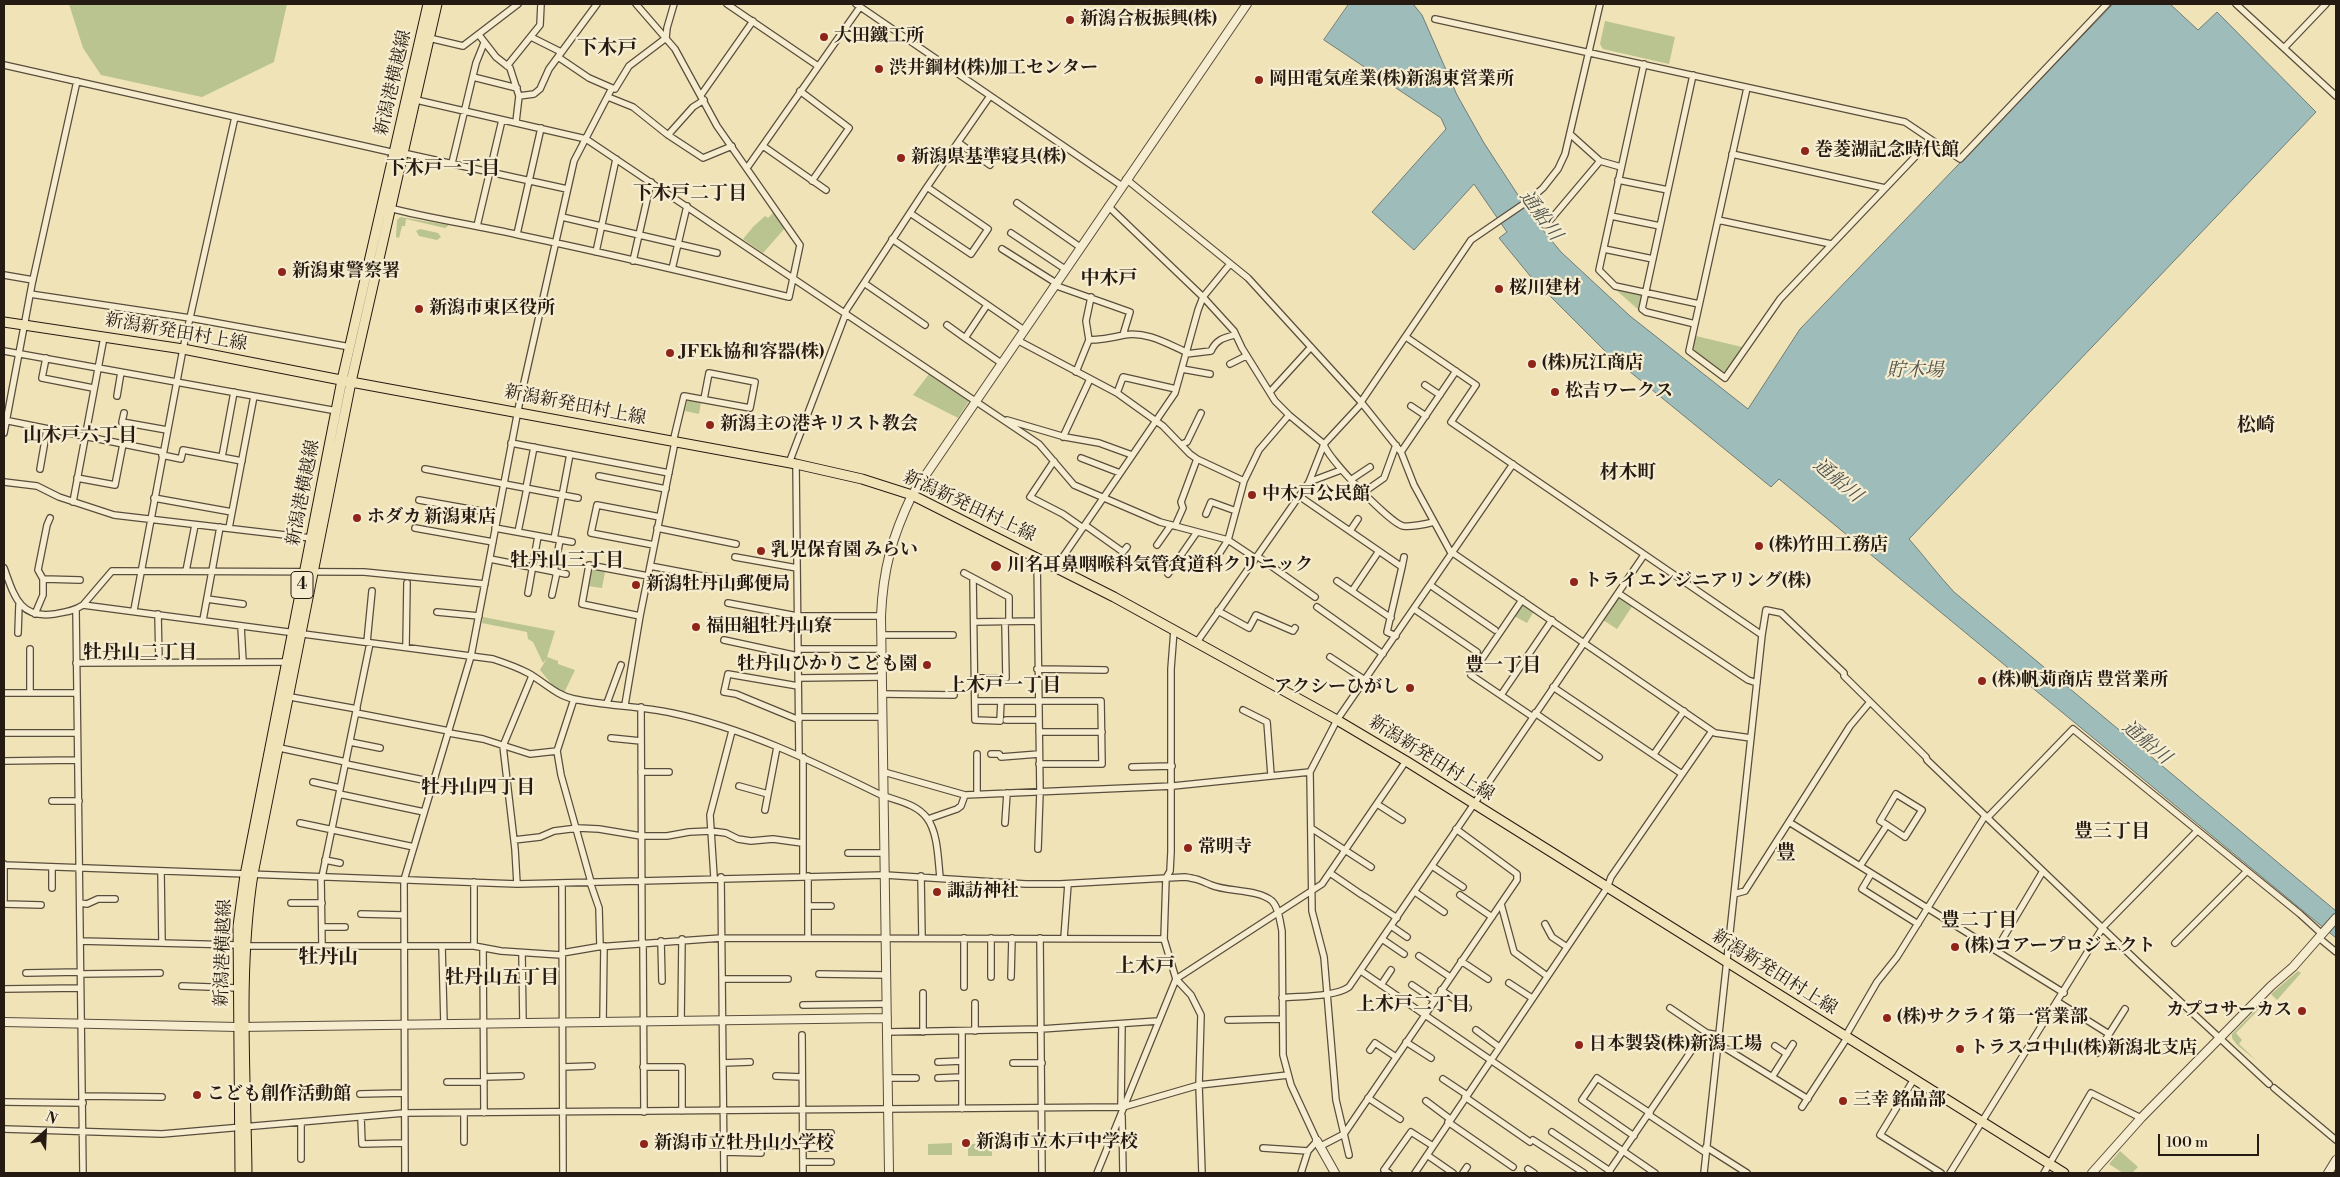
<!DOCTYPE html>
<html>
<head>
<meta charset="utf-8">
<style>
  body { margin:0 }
  #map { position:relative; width:2340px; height:1177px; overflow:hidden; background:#f1e3b8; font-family:"Libre Bodoni",serif }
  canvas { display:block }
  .frame { position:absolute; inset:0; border:5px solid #261b12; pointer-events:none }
  .north { position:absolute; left:20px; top:1107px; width:50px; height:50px; -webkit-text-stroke:4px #f6edd1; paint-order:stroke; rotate:25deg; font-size:14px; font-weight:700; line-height:20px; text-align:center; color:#261b12 }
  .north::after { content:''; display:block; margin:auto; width:18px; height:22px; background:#261b12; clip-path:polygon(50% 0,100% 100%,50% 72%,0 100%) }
  .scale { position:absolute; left:2158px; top:1134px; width:101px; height:22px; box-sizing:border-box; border:2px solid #261b12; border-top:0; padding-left:6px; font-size:15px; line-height:18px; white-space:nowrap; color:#261b12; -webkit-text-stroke:4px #f6edd1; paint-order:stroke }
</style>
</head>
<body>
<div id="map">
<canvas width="2340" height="1177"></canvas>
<div class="frame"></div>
<div class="north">N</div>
<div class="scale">100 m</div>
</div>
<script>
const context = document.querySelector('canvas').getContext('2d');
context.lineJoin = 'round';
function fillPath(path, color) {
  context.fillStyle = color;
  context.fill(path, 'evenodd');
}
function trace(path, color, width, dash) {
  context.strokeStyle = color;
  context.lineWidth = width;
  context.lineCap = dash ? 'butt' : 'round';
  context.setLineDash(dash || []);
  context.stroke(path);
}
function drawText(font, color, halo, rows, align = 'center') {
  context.font = font + ' "Libre Bodoni","Noto Serif JP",serif';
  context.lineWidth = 4.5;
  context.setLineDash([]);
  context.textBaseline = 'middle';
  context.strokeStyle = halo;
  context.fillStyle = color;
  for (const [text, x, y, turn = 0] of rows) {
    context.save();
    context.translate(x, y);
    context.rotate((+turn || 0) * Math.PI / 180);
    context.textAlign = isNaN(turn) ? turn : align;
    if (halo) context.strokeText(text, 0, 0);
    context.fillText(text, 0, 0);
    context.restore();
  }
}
fillPath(new Path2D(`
  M69 4H287L274 62 202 97 101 75 83 48Z
  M1605 21 1675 37 1669 64 1603 49 1600 44Z
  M773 213 775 215 777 214 786 227 763 253 743 239 753 227 765 216 768 218Z
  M400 217 448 225V226L445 228 406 219 405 226H402L399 238 396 237 397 220Z
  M420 229 438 233 441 237 437 240 419 236 416 231Z
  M1615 289 1642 295 1644 297 1641 312Z
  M1696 336 1742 347 1726 371 1721 372 1695 351 1693 347Z
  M929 374 969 401 958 418 913 395Z
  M689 399 701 402 699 414 685 411 687 402Z
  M591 569 605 572 602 588 588 586Z
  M1621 597 1633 605 1617 629 1603 620 1617 598Z
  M1521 604 1534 611 1527 623 1514 616Z
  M483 617 555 631 547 657 558 661V664L575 670 564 693 554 687 540 670 547 658 543 663 533 642 528 639 527 632 482 623Z
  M2298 971 2301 973 2277 1000 2271 994Z
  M2261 1005 2262 1006 2236 1033 2242 1040 2239 1044 2257 1061 2237 1045 2232 1038V1034Z
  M952 1143V1155H928V1144Z
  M968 1144H992V1156H968Z
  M2120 1151 2138 1167 2132 1173H2123L2109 1164Z`), '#b9c490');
const water = new Path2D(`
  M1349 4H1413L1422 15 1457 95 1484 143 1533 218 1561 252 1630 316 1748 409 1800 329 2113 4H2170L2198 30 2217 12 2316 112 1909 539C1925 557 1938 575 1954 592L2336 911V938L1779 479 1771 487 1607 353 1531 277 1499 238 1507 232 1474 184 1414 250 1372 212 1446 129 1441 118 1324 40Z`);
fillPath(water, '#9ebcb9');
trace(water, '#6e7c76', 1);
const minor = new Path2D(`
  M727 4 818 66
  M856 4 1122 186
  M2236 4 2336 96
  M1435 19 1905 122 1960 159 2107 4
  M479 35 496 57 510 68 519 96 516 122
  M531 37 561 52
  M429 38 463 46 518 4
  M666 38 667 28 674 4
  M2284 48 2326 4
  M558 57 589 78 612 88
  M1644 64 1599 270 1615 286 1699 304
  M4 65 395 153
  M507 66 540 25 541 4
  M1693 75 1642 309 1646 312 1695 324
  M473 77 517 88
  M1747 88 1689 351 1725 378 1780 299 1931 140
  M800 91 849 128 812 181
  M701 95 753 21
  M519 96 534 94 540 89 549 69 597 4
  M608 97 633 107 668 135 703 158 732 146
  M412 99 586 139 1039 444 1074 485 1160 522 1228 540 1255 558
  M1570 134 1600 161 1621 167
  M668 135 693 107 704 100
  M959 143 990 165
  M763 146 826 190
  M403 153 567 189
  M1732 154 1885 188
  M452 163 476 63 484 43
  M747 168 860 7
  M1126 179 1248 278 1361 402 1401 452 1414 485 1450 551 1715 733 1751 738
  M1618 180 1668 190
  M1017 203 1080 247
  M1108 206 1203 297 1234 331 1242 348 1275 401 1289 415 1324 444C1326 457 1390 523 1403 526 1412 527 1426 524 1434 522
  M389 208C432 219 475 225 519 235 609 254 699 275 789 297L800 245 717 126 675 49 636 4
  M910 213 971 254 988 229 927 187
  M1611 216 1660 226
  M562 217 717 253
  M1718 220 1831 244
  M1546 225 1600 161
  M477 226 502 120
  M1011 233 1065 269
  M517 234 541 128
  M892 239 1024 330
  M1002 249 1056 283
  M1604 249 1653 259
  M596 252 616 159
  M633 261 651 182
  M672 269 687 206
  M4 275 33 280
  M864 283 925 325
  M1054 285 1130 312 1123 335
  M30 294 190 318 350 347
  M987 305 965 338 1001 363
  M845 312 927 187 990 96
  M947 325 965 338
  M1406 337 1476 385 1451 422 1762 635 1766 610 1781 613 1844 673V676L1926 757 1927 760 2142 966 2269 1084
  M1017 340 1117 393 1163 426 1190 454 1197 459 1181 502 1183 508 1175 526
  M1089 340 1086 321 1091 297
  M4 351 337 411
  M1186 354 1211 351C1216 340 1223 338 1234 335
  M46 358 42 378 93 388
  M1230 364 1246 356
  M1182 369 1210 374
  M1076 372 1089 340C1102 340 1111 338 1124 335 1146 331 1166 343 1186 352
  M1425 385 1440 395
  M1270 392 1311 347
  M1117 393 1123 377 1176 389
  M117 396 121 372
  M1361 402 1471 240 1528 201 1543 188 1558 169 1565 154 1600 4
  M1411 406 1426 416
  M124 413 122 422 167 430
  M4 420 163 452
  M1007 420 1065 437 1099 443 1132 455
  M4 433 32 284 77 81
  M1063 437 1090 379
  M673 442 684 396 750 408 755 382 709 373 704 399
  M511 443 669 473
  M1182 444 1187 442 1201 413
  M1401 452 1456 371
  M162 455 181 459 183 450 242 461
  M222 457 234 392
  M1081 458 1120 473
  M1197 459 1244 481
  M1054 461 1030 497 1063 514 1083 528
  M789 463 846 313
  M796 464 799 756
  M40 469 47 429
  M425 469 578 498
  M599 476 666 489
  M77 478 115 485 123 444
  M1352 479 1370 467
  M4 482 37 486 59 497 114 515 311 538
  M1309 482 1341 470
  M526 488 534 447
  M1364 492 1384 478 1396 445
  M1299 496 1402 567 1387 632 1396 636
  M154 498 232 512
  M419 500 498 514
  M73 502 104 337
  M1206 514 1211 502 1236 511
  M1085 525 1123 552 1127 547
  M229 528 254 396
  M415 528 493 542
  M495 528 572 542
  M657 528 736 544
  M1350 531 1358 519
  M518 532 527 488
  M554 539 570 454
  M654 545 591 533 597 505 660 517
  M1157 545 1171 525
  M1257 556 1315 597
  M735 557 797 568
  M1037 557 1040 792 1038 849
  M490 559 566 574
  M650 566 729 581
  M1056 567 1175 393 1198 310 1203 297 1230 264
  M1402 567 1404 557
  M4 568C14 595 19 619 54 614 65 612 74 611 83 605L493 659C505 663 517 667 528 673 544 682 557 696 574 699 606 706 640 706 672 713 744 728 812 761 877 793 894 801 915 802 927 818 938 833 938 859 940 877
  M1210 568 1228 540 1244 481 1259 450 1289 415
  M186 571 195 525
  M554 572 560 540
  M964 573 1009 597V621
  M1168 574 1197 532
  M973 578 975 720 1000 721 1001 701
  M43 579 80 580
  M1337 581 1391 618
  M1430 585 1495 630
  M1352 591 1379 551
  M528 593 538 536
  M1618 593 1748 680 1757 683
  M552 595 557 572
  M207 599 243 604
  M1522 600 1471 675 1533 717
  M728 603 797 616H881
  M83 605 112 571 364 572 485 584
  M1317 607 1383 654
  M1414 609 1477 652
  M76 610 83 1173
  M134 610 183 349 235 117
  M1218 611 1249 628 1256 615 1293 631 1295 628
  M437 612 479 616
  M35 614 43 595V579L38 570 47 525 50 518
  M158 614 159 662
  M640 616 582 604 589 565 648 576
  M203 620 220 527
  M974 622 1037 621
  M241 626 243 662
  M1174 630 1171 669V852L1170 871 1166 878 1164 939 1176 979 1191 995 1201 1015 1199 1085 1202 1173
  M18 633 19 605
  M882 635H953
  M724 640 798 656
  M367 642 372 591
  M1197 642 1309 482 1324 444 1362 403
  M406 647 407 583
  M798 649H882
  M1330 657 1365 680
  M76 663 288 662
  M1037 669 1105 670
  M798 678 882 677
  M974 678H1006L1005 623
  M798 686 728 674 724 692 736 694 799 720
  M1553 687 1682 774
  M4 693H77
  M30 693V649
  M883 694 954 695
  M1501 695 1552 620
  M285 696 357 709
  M574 699 557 751 561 775 591 882
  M975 701H1101L1102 764H1039
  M607 703 621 665
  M625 705 640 616 675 442
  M641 707 642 943
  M1243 710 1267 722 1271 775
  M356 713 449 731
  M1535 713 1599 757
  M799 717H883
  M1006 720H1038
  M1039 732H1102
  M4 733H77
  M449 733 483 739 530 754 557 751
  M611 738 641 741
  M350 742 380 748
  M275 747 346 762
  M991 754H999L1001 757 1039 754
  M1654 754 1684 711
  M803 757V876
  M4 761 78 760
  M346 764 433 782
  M1132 767 1172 766
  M641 772H669
  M884 772 965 795 1173 786 1310 772
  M313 782 340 788
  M739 786 768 794
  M339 794 424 812
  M977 794V754
  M52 801H79
  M1377 804 1402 820
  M765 810 777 747
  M1988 817 2073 729 2300 914 2322 934
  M928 819 957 809 961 806 965 795
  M1789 822 2064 993
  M300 823 414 847
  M1005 823 1007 793
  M1311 828 1371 867
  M514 840 540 837 554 831 578 828 599 829 641 836H667L689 832 711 831 726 833 738 839 751 841 773 839 802 843
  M848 853H885
  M325 860 340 863
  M4 864V900
  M4 865 517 884 885 875 1026 884H1060L1185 877C1198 879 1199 880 1211 885 1227 892 1258 889 1272 901 1279 908 1280 922 1282 931L1283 1055 1291 1085 1317 1141 1308 1151 1301 1173
  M1432 866 1463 887
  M1860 866 1887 825 1880 821 1896 794 1922 810 1905 837 1887 825
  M52 867V888
  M161 872 162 943
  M1330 873 1362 895
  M1871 874 1862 889 1918 924
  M808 876V937
  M921 876 922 938
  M321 877 322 946
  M322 877 370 643
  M714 877 710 815 732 731
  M721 877 724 1173
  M590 882 599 908 600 946
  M562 883 563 1173
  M517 884 515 849 503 746 532 676
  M1415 892 1444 912
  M1734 894 1745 891 1850 726 1870 702
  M1460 895 1492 917
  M1364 896 1397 918
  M80 903 87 904 98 899H115
  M291 903H322
  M4 904 41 905
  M1501 904 1514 952 1547 976
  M808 906H831
  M361 914 403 915
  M1545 924 1552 937 1567 947
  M1391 926 1407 937
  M322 927H345
  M964 938V987
  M1040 938 1042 1173
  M1064 938 1068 884
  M2319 938 2336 952
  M1382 939 1404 954
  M80 941 238 945
  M661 941 662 981
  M643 942 644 1112
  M2175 943 2247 871
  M246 946H474L501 951 561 955
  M442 946 444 1024
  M474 946V882
  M483 948 484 1113
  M1996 950 2043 871
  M522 953 523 1023
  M562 953 597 947 721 938 1164 939
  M1419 956 1450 977
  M1461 961 1488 979
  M1361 971 1655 1173
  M26 973 80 972
  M80 974 160 973
  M819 974 887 975
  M991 977V938
  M1011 977 1012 938
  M722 979H788
  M1509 983 1532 998
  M1381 985 1391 970
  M1412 985 1434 1000
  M182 986 238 988
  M4 989 80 988
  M1441 990 1468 1008
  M923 993V1032
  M1282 998C1300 996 1335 997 1349 987L1644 555
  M2058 1002 2109 1034
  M803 1005 887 1004
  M1670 1008 1707 1033
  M1228 1020 1282 1019
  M681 1021 682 939
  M603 1022 604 946
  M1476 1030 1499 1047
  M962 1031V1109
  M975 1031V1003
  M887 1032 1041 1029 1158 1021
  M802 1035 803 1173
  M1845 1037 1877 982 1897 957 1985 816
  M1406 1042 1431 1058
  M1717 1043 1808 1099
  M1775 1046 1787 1054
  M1370 1050 1375 1043 1396 1057
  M2097 1053 2125 1009
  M938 1062 962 1061
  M723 1063 750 1062
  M1013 1063H1042
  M563 1067 592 1066
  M643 1067H682V1111
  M776 1076 802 1077
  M484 1077 521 1076
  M1772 1077 1793 1044
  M888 1078H916
  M938 1078 962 1077
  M1443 1079 1467 1095
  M1914 1079 1880 1135 1941 1173
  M447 1082H484
  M2274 1088 2336 1140
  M360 1094 403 1093
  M83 1096 162 1097
  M1465 1097 1530 1142
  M1368 1098 1400 1119
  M1426 1101 1450 1119
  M4 1102 83 1103
  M1121 1107 1122 1024
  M1802 1107 1847 1038
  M1649 1115 1706 1153
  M1122 1116 1123 1173
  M361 1118 362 1144 404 1143
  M1448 1122 1513 1167
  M301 1123V1159
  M4 1129 162 1134 404 1113 1123 1107 1199 1085 1288 1075
  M1552 1132 1610 1171
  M803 1133H831
  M1634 1136 1582 1100 1597 1078 1650 1113
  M1533 1140 1584 1173
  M464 1142V1114
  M771 1146 803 1145
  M1319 1147 1344 1134 1517 880V874L1456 829
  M1706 1147 1747 1173
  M803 1148H827
  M1263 1148 1308 1151
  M724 1152 761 1153
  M1349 1155 1336 1100 1324 957 1312 911 1310 772 1337 720 1513 464
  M1427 1155 1453 1173
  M803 1162H831
  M1528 1169 1534 1173
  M405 1173 404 880 471 656 519 405 574 161 612 88 615 89 629 66 666 38
  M1097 1173 1176 979 1322 884 1406 761
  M1389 1173 1384 1170 1411 1132 1433 1146
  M1415 1173 1607 888 1611 877 1712 731
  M1463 1173 1467 1167
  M1608 1173 1700 1038 1707 1033 1718 1035
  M1704 1173 1762 635
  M1950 1173 2103 927 2197 831
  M2044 1173 2091 1093 2141 1118`);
const tertiary = new Path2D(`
  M4 1022 238 1027 887 1018
  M1317 1141 1335 1173
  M889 1173 881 616C883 569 892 537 912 495L1247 4
  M2092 1173 2141 1118 2271 986 2293 967 2336 918
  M2328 1173 2336 1160`);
const primary = new Path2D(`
  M4 322 183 349 351 382 796 464 862 479 912 495 1114 597 1337 720 1406 761 2064 1173
  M240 1173 238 926 245 875 342 380 428 4
  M247 1173C246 1076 238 970 253 874L351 382 437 4`);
trace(minor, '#594d3c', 8);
trace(tertiary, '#594d3c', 10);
trace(primary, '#261b12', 11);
trace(minor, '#f6edd1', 5.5);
trace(tertiary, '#f6edd1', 8);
trace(primary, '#f1e3b8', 9);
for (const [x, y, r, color] of [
  [1070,20,5,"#8f2418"],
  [824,37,5,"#8f2418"],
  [879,69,5,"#8f2418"],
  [1259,80,5,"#8f2418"],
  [1805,151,5,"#8f2418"],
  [901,158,5,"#8f2418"],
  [282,272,5,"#8f2418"],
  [1499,289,5,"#8f2418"],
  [419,309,5,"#8f2418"],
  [670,353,5,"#8f2418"],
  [1532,364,5,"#8f2418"],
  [1555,392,5,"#8f2418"],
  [710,425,5,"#8f2418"],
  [1252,495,5,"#8f2418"],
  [357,518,5,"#8f2418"],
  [1759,546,5,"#8f2418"],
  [761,551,5,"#8f2418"],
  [996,566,6,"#8f2418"],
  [1574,582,5,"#8f2418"],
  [636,585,5,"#8f2418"],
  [696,627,5,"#8f2418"],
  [927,665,5,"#8f2418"],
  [1982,681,5,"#8f2418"],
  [1410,688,5,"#8f2418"],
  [1188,848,5,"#8f2418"],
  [937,892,5,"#8f2418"],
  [1955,947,5,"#8f2418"],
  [2302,1011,5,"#8f2418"],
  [1887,1018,5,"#8f2418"],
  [1579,1045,5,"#8f2418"],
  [1960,1049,5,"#8f2418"],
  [197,1095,5,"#8f2418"],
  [1843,1101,5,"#8f2418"],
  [966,1143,5,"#8f2418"],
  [644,1144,5,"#8f2418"]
]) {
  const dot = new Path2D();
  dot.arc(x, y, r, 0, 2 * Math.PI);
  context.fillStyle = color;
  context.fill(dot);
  trace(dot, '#f6edd1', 2);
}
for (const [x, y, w] of [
  [302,585,22]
]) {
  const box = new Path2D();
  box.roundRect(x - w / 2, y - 13.5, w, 27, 4);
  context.fillStyle = '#f6edd1';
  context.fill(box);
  trace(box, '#261b12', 1);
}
drawText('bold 16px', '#261b12', null, [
  ["4",302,585]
]);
drawText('bold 18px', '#261b12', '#f6edd1', [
  ["新潟合板振興(株)",1080,20],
  ["大田鐵工所",834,37],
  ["渋井鋼材(株)加工センター",889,69],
  ["岡田電気産業(株)新潟東営業所",1269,80],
  ["巻菱湖記念時代館",1815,151],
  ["新潟県基準寝具(株)",911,158],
  ["新潟東警察署",292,272],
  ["桜川建材",1509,289],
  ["新潟市東区役所",429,309],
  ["JFEk協和容器(株)",680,353],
  ["(株)尻江商店",1542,364],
  ["松吉ワークス",1565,392],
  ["新潟主の港キリスト教会",720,425],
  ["中木戸公民館",1262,495],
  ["ホダカ 新潟東店",367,518],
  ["(株)竹田工務店",1769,546],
  ["乳児保育園 みらい",771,551],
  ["川名耳鼻咽喉科気管食道科クリニック",1007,566],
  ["トライエンジニアリング(株)",1584,582],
  ["新潟牡丹山郵便局",646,585],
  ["福田組牡丹山寮",706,627],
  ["牡丹山ひかりこども園",917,665,"right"],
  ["(株)帆苅商店 豊営業所",1992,681],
  ["アクシーひがし",1400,688,"right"],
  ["常明寺",1198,848],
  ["諏訪神社",947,892],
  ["(株)コアープロジェクト",1965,947],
  ["カプコサーカス",2292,1011,"right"],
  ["(株)サクライ第一営業部",1897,1018],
  ["日本製袋(株)新潟工場",1589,1045],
  ["トラスコ中山(株)新潟北支店",1970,1049],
  ["こども創作活動館",207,1095],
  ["三幸 銘品部",1853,1101],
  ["新潟市立木戸中学校",976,1143],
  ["新潟市立牡丹山小学校",654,1144]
], 'left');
drawText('18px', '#261b12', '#f6edd1', [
  ["新潟港横越線",394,83,-77],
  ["新潟新発田村上線",176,333,10],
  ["新潟新発田村上線",575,406,11],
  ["新潟港横越線",304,493,-79],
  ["新潟新発田村上線",969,507,25],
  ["新潟新発田村上線",1431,759,32],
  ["新潟港横越線",224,953,-88],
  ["新潟新発田村上線",1774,973,32]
]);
drawText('bold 19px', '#261b12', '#f6edd1', [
  ["下木戸一丁目",443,169],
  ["下木戸二丁目",690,194],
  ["中木戸",1109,279],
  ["松崎",2256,426],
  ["山木戸六丁目",80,436],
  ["材木町",1628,473],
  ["牡丹山三丁目",567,561],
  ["牡丹山二丁目",140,653],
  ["豊一丁目",1503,666],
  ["上木戸一丁目",1004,686],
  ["牡丹山四丁目",478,788],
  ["豊三丁目",2112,832],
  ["豊二丁目",1979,921],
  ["牡丹山五丁目",502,978],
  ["上木戸二丁目",1413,1005]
]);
drawText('italic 19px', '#50534c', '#f6edd1', [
  ["通船川",1540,216,54],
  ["貯木場",1915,371],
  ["通船川",1837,481,40],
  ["通船川",2146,743,40]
]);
drawText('bold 20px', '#261b12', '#f6edd1', [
  ["下木戸",607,49],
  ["豊",1786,854],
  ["牡丹山",328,958],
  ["上木戸",1145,967]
]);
</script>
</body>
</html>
